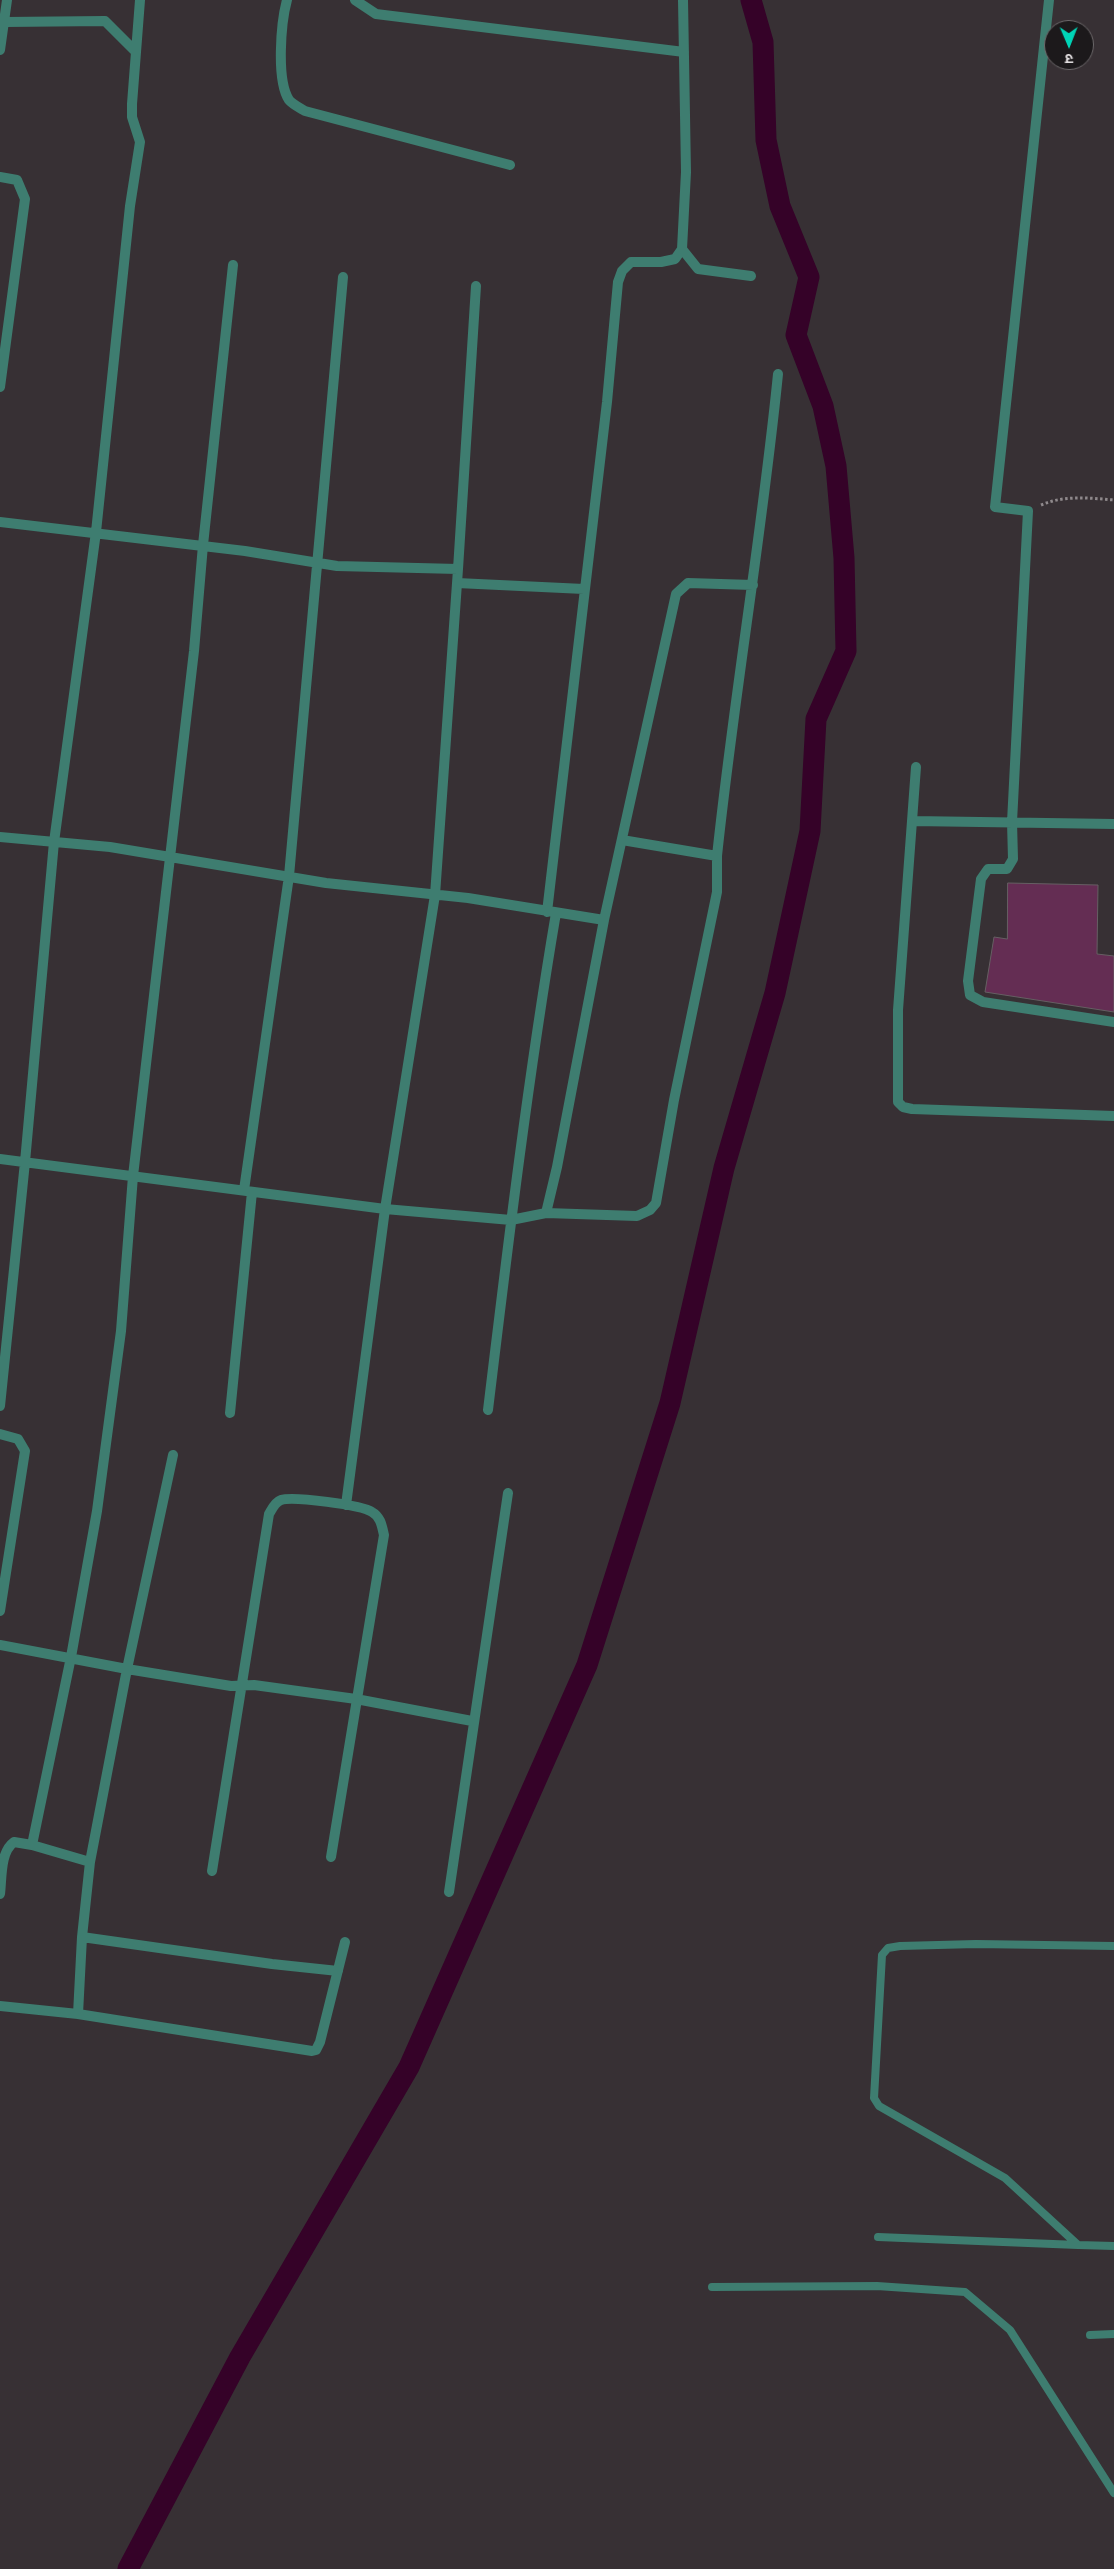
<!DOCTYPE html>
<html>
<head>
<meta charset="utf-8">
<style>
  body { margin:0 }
  #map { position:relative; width:1114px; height:2569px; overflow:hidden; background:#373034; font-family:"Noto Sans","Noto Sans Devanagari",sans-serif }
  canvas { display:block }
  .north { position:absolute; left:1044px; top:20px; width:50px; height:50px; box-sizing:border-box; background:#1c191b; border:1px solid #6c686a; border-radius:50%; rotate:179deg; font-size:14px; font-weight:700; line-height:20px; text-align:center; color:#e3dfe1 }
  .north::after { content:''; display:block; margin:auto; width:18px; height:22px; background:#00d5b7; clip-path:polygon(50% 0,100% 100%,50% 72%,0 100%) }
</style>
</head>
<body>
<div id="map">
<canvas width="1114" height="2569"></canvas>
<div class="north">उ</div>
</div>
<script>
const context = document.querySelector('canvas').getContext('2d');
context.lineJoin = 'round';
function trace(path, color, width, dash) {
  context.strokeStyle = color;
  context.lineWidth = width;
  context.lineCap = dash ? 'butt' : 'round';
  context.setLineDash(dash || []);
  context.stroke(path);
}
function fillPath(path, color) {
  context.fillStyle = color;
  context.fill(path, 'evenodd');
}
trace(new Path2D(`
  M128 2569 240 2357 409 2067 587 1665 670 1403 724 1168 775 993 810 831 816 719 846 651 844 558 836 466 823 406 796 335 809 277 780 206 766 140 763 42 751 0`), '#350228', 21);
const building = new Path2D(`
  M1008 883 1098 885 1097 954 1114 956V1012L985 992 994 937 1007 939Z`);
fillPath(building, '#642d53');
trace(building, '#665f63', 1);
trace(new Path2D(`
  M1041 505C1064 495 1089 498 1114 500`), '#8f898c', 3, [2.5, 2.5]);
trace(new Path2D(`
  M878 2237 1078 2245 1005 2178 879 2106 874 2098 882 1955 888 1948 900 1946 976 1944 1114 1946
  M1078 2245 1114 2246
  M712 2287 877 2286 965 2292 1010 2330 1114 2493
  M1090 2335 1114 2334`), '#3e7d70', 8);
trace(new Path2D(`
  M287 0C281 22 276 80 289 100 292 104 300 108 305 111L510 165
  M355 0 376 14 684 52
  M1049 0 995 507 1028 511 1012 822 1013 859 1007 869H988L981 879 968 981 970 995 983 1002 1114 1022
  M5 22 105 21 136 52
  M0 50 7 0
  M0 177 17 180 25 199 0 387
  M682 249 698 269 751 276
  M0 522 245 551 337 566 458 569 435 895 385 1209 346 1505
  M458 569 476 286
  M457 583 584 589
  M916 767 898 1010V1102L903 1107 912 1109 1114 1116
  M913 821 1114 824
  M0 837 110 847 326 883 468 898 604 920
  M622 840 717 856C734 695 762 535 778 374
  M547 912 607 402 618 282 622 271 631 262H661L675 259 682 249 686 172 683 0
  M0 1159 385 1209 511 1220 546 1213 637 1216 650 1210 656 1203 674 1100 717 892V856
  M244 1190 289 876 343 277
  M546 1213 557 1167 604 920 676 594 688 583 753 585
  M0 1406 25 1162 54 842 96 532 130 206 140 142 132 117V104L140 0
  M488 1410C508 1244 528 1078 556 913
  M230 1413 252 1192
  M0 1434 18 1439 25 1451 0 1611
  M173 1455 127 1669 231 1686 254 1685 356 1699 472 1721
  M0 1645 127 1669 90 1862 82 1937 78 2014
  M32 1845 71 1657 97 1511 121 1331 133 1176 194 651 203 545 233 265
  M212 1871 269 1514C272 1509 275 1502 281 1500 293 1496 362 1505 372 1512 381 1517 382 1527 384 1535L331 1857
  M449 1892 508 1493
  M0 1894C2 1878 0 1852 14 1842L32 1845 90 1862
  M82 1937 272 1964 338 1971
  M0 2006 78 2014 312 2051 316 2050 320 2042 345 1942`), '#3e7d70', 10);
</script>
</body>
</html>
